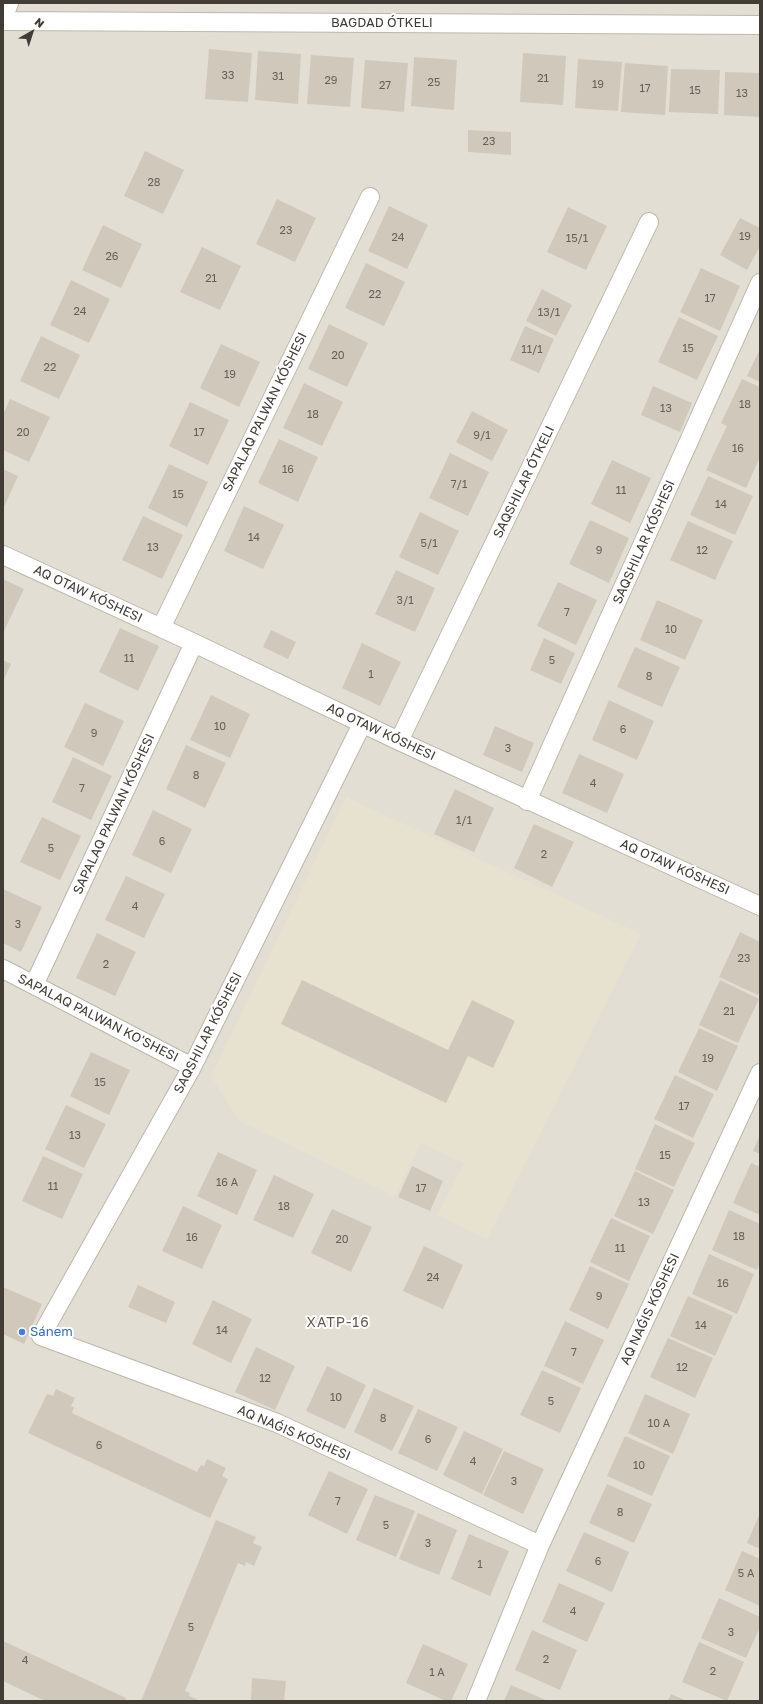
<!DOCTYPE html>
<html>
<head>
<meta charset="utf-8">
<style>
  body { margin:0 }
  #map { position:relative; width:763px; height:1704px; overflow:hidden; background:#f0ece4; font-family:"Golos Text",sans-serif }
  canvas { display:block }
  .frame { position:absolute; inset:0; border:4px solid #413c35; pointer-events:none }
  .north { position:absolute; left:12px; top:12px; width:40px; height:40px; -webkit-text-stroke:3px #fff; paint-order:stroke; rotate:39deg; font-size:11px; font-weight:700; line-height:16px; text-align:center; color:#413c35 }
  .north::after { content:''; display:block; margin:auto; width:14px; height:18px; background:#413c35; clip-path:polygon(50% 0,100% 100%,50% 72%,0 100%) }
</style>
</head>
<body>
<div id="map">
<canvas width="763" height="1704"></canvas>
<div class="frame"></div>
<div class="north">N</div>
</div>
<script>
const context = document.querySelector('canvas').getContext('2d');
context.lineJoin = 'round';
function fillPath(path, color) {
  context.fillStyle = color;
  context.fill(path, 'evenodd');
}
function trace(path, color, width, dash) {
  context.strokeStyle = color;
  context.lineWidth = width;
  context.lineCap = dash ? 'butt' : 'round';
  context.setLineDash(dash || []);
  context.stroke(path);
}
function drawText(font, color, halo, rows, align = 'center') {
  context.font = font + ' "Golos Text",sans-serif';
  context.lineWidth = 4;
  context.setLineDash([]);
  context.textBaseline = 'middle';
  context.strokeStyle = halo;
  context.fillStyle = color;
  for (const [text, x, y, turn = 0] of rows) {
    context.save();
    context.translate(x, y);
    context.rotate((+turn || 0) * Math.PI / 180);
    context.textAlign = isNaN(turn) ? turn : align;
    if (halo) context.strokeText(text, 0, 0);
    context.fillText(text, 0, 0);
    context.restore();
  }
}
fillPath(new Path2D(`
  M3 3H760V1701H3Z`), '#e3ded3');
fillPath(new Path2D(`
  M346 797 641 934 487 1239 437 1215 464 1163 421 1143 395 1196 239 1121 211 1076Z`), '#e7e1cf');
fillPath(new Path2D(`
  M209 49 252 53 248 102 205 99Z
  M258 51 301 54 298 104 255 100Z
  M523 53 566 56 563 105 520 102Z
  M311 55 354 58 350 107 307 104Z
  M414 57 457 60 454 110 411 106Z
  M578 59 622 62 618 111 575 108Z
  M365 60 408 63 404 112 361 108Z
  M625 63 668 66 665 115 621 112Z
  M671 69 720 70 718 114 669 112Z
  M725 72 760 73V117L724 115Z
  M468 130 511 132V155L468 152Z
  M145 151 184 170 163 214 124 196Z
  M277 199 316 218 295 262 256 244Z
  M389 206 428 225 407 269 368 251Z
  M568 207 607 226 586 270 547 252Z
  M740 218 760 228V246L747 270 720 255Z
  M103 225 142 244 121 288 82 270Z
  M202 247 241 266 220 310 180 292Z
  M366 263 405 282 384 326 345 308Z
  M701 268 740 286 720 331 680 312Z
  M71 280 110 299 89 343 50 325Z
  M542 289 572 305 556 336 526 321Z
  M679 317 718 336 697 380 658 362Z
  M329 324 368 343 347 387 308 369Z
  M525 326 554 339 539 373 510 360Z
  M41 336 80 355 59 399 20 381Z
  M221 344 260 362 239 407 200 388Z
  M760 349V382L747 376Z
  M742 379 760 387V457L746 488 706 470 727 426 721 423Z
  M304 383 343 402 322 446 283 428Z
  M653 386 692 403 680 432 641 415Z
  M10 399 50 417 29 462 3 450V415Z
  M190 402 229 420 208 465 169 446Z
  M472 411 508 430 492 461 456 442Z
  M279 439 318 457 298 502 258 483Z
  M450 453 489 472 468 516 429 498Z
  M612 460 651 478 630 523 591 504Z
  M169 464 208 482 187 527 148 508Z
  M3 469 18 476 3 509Z
  M708 476 753 496 735 535 690 515Z
  M244 506 284 525 263 569 224 551Z
  M420 512 459 531 438 575 399 557Z
  M143 516 183 535 162 579 122 560Z
  M590 520 629 538 609 583 569 564Z
  M688 521 733 541 715 580 670 560Z
  M396 570 435 588 415 632 375 614Z
  M3 579 24 589 3 633Z
  M558 582 597 600 576 645 537 626Z
  M657 600 703 620 685 660 640 640Z
  M120 628 159 646 138 691 99 672Z
  M271 630 296 642 288 659 263 647Z
  M544 638 575 653 561 684 530 670Z
  M362 643 401 662 380 706 342 688Z
  M635 647 680 667 662 707 617 687Z
  M3 660 11 664 3 681Z
  M211 695 250 714 230 758 190 740Z
  M609 700 654 721 637 760 592 740Z
  M85 703 124 721 103 766 64 747Z
  M495 726 534 743 522 772 483 755Z
  M186 745 226 763 205 808 166 789Z
  M579 754 624 774 607 813 562 793Z
  M73 757 112 776 91 820 52 802Z
  M455 789 494 808 474 852 434 834Z
  M153 810 192 829 171 873 132 855Z
  M42 817 81 836 60 880 20 862Z
  M534 824 574 842 552 887 514 868Z
  M126 876 165 894 144 938 105 920Z
  M3 889 42 907 21 952 3 943Z
  M740 932 760 942V991L758 995 719 977Z
  M97 933 136 952 115 996 76 978Z
  M302 980 448 1050 472 1000 515 1021 493 1068 468 1056 446 1103 281 1024Z
  M720 980 759 999 738 1043 699 1025Z
  M699 1028 738 1046 717 1091 678 1072Z
  M91 1052 130 1070 109 1115 70 1096Z
  M675 1075 714 1094 693 1138 654 1119Z
  M66 1105 106 1124 84 1168 45 1149Z
  M655 1124 695 1143 674 1187 635 1169Z
  M760 1135V1154L753 1151Z
  M218 1152 257 1170 237 1215 197 1196Z
  M43 1156 83 1174 62 1219 22 1201Z
  M751 1163 760 1167V1215L733 1203Z
  M412 1166 443 1181 430 1211 398 1197Z
  M635 1171 674 1190 653 1234 614 1216Z
  M274 1175 314 1194 293 1238 253 1220Z
  M183 1206 222 1225 202 1269 162 1251Z
  M332 1209 372 1227 351 1272 311 1253Z
  M729 1210 760 1224V1263L757 1270 712 1250Z
  M611 1218 650 1236 629 1281 590 1262Z
  M424 1246 463 1265 443 1309 403 1291Z
  M709 1254 754 1274 737 1314 692 1294Z
  M590 1266 629 1284 608 1329 569 1310Z
  M138 1285 175 1302 166 1323 128 1307Z
  M3 1287 42 1304 24 1344 3 1334Z
  M688 1296 733 1316 715 1356 670 1336Z
  M213 1300 252 1319 231 1363 192 1344Z
  M565 1321 604 1340 583 1384 544 1366Z
  M668 1338 713 1358 695 1398 650 1377Z
  M256 1347 295 1366 275 1410 235 1392Z
  M327 1366 366 1385 345 1429 306 1411Z
  M542 1370 581 1388 560 1433 520 1415Z
  M374 1388 414 1406 392 1451 354 1432Z
  M56 1389 75 1398 71 1406 74 1407 72 1413 197 1472 201 1465 204 1466 207 1459 226 1468 222 1476 228 1479 210 1518 28 1433 47 1394 53 1396Z
  M645 1394 690 1414 673 1454 628 1433Z
  M418 1409 458 1427 437 1471 398 1453Z
  M464 1431 503 1449 482 1494 443 1475Z
  M625 1436 670 1456 652 1496 607 1476Z
  M504 1451 544 1469 523 1514 483 1495Z
  M329 1471 368 1489 347 1534 308 1515Z
  M607 1484 652 1504 634 1543 589 1523Z
  M375 1495 415 1511 396 1557 356 1540Z
  M418 1513 457 1530 439 1575 399 1559Z
  M760 1513V1549L747 1543Z
  M216 1520 256 1537 253 1543 262 1547 254 1566 246 1562 245 1566 238 1563 185 1691 190 1693 189 1696 197 1699 196 1701H141Z
  M584 1532 629 1552 612 1592 566 1571Z
  M469 1534 509 1551 490 1596 451 1579Z
  M742 1551 760 1559V1606L725 1590Z
  M559 1583 605 1603 587 1642 542 1622Z
  M719 1598 760 1617V1627L746 1658 701 1638Z
  M532 1630 577 1650 560 1690 515 1670Z
  M3 1641 126 1698 125 1701H45L3 1681Z
  M699 1642 744 1662 727 1701 682 1682Z
  M423 1644 468 1664 451 1701H446L406 1683Z
  M252 1678 286 1681 284 1701H251Z
  M511 1685 548 1701H504Z
  M671 1694 687 1701H668Z`), '#d0c8bb');
const street = new Path2D(`
  M3 19 9 3
  M3 21 760 25
  M3 555 194 643 399 741 760 906
  M161 628 370 197
  M362 724 192 1067 41 1336 277 1423 540 1545
  M399 741 649 222
  M527 801 760 283
  M3 969 192 1067
  M34 985 194 643
  M476 1701 540 1545 760 1073`);
trace(street, '#bdb7ab', 20);
trace(street, '#fff', 18);
for (const [x, y, r, color] of [
  [22,1332,4,"#3f7fe0"]
]) {
  const dot = new Path2D();
  dot.arc(x, y, r, 0, 2 * Math.PI);
  context.fillStyle = color;
  context.fill(dot);
  trace(dot, '#fff', 1.5);
}
drawText('11px', '#655f56', null, [
  ["33",228,76],
  ["31",278,77],
  ["21",543,79],
  ["29",331,81],
  ["25",434,83],
  ["19",598,85],
  ["27",385,86],
  ["17",645,89],
  ["15",695,91],
  ["13",742,94],
  ["23",489,142],
  ["28",154,183],
  ["23",286,231],
  ["19",745,237],
  ["24",398,238],
  ["15/1",577,239],
  ["26",112,257],
  ["21",211,279],
  ["22",375,295],
  ["17",710,299],
  ["24",80,312],
  ["13/1",549,313],
  ["15",688,349],
  ["11/1",532,350],
  ["20",338,356],
  ["22",50,368],
  ["19",230,375],
  ["18",745,405],
  ["13",666,409],
  ["18",313,415],
  ["20",23,433],
  ["17",199,433],
  ["9/1",482,436],
  ["16",738,449],
  ["16",288,470],
  ["7/1",459,485],
  ["11",621,491],
  ["15",178,495],
  ["14",721,505],
  ["14",254,538],
  ["5/1",429,544],
  ["13",153,548],
  ["9",599,551],
  ["12",702,551],
  ["3/1",405,601],
  ["7",567,613],
  ["10",671,630],
  ["11",129,659],
  ["5",552,661],
  ["1",371,675],
  ["8",649,677],
  ["10",220,727],
  ["6",623,730],
  ["9",94,734],
  ["3",508,749],
  ["8",196,776],
  ["4",593,784],
  ["7",82,789],
  ["1/1",464,821],
  ["6",162,842],
  ["5",51,849],
  ["2",544,855],
  ["4",135,907],
  ["3",18,925],
  ["23",744,959],
  ["2",106,965],
  ["21",729,1012],
  ["19",708,1059],
  ["15",100,1083],
  ["17",684,1107],
  ["13",75,1136],
  ["15",665,1156],
  ["16 А",227,1183],
  ["11",53,1187],
  ["17",421,1189],
  ["13",644,1203],
  ["18",284,1207],
  ["18",739,1237],
  ["16",192,1238],
  ["20",342,1240],
  ["11",620,1249],
  ["24",433,1278],
  ["16",723,1284],
  ["9",599,1297],
  ["14",701,1326],
  ["14",222,1331],
  ["7",574,1353],
  ["12",682,1368],
  ["12",265,1379],
  ["10",336,1398],
  ["5",551,1402],
  ["8",383,1419],
  ["10 А",659,1424],
  ["6",428,1440],
  ["6",99,1446],
  ["4",473,1462],
  ["10",639,1466],
  ["3",514,1482],
  ["7",338,1502],
  ["8",620,1513],
  ["5",386,1526],
  ["3",428,1544],
  ["6",598,1562],
  ["1",480,1565],
  ["5 А",746,1574],
  ["4",573,1612],
  ["5",191,1628],
  ["3",731,1633],
  ["2",546,1660],
  ["4",25,1661],
  ["2",713,1672],
  ["1 А",437,1673]
]);
drawText('13px', '#413c35', '#fff', [
  ["BAGDAD ÓTKELI",382,23],
  ["SAPALAQ PALWAN KÓSHESI",265,412,-64],
  ["SAQSHILAR ÓTKELI",524,482,-64],
  ["SAQSHILAR KÓSHESI",644,542,-66],
  ["AQ OTAW KÓSHESI",88,594,25],
  ["AQ OTAW KÓSHESI",381,732,25],
  ["SAPALAQ PALWAN KÓSHESI",114,814,-65],
  ["AQ OTAW KÓSHESI",675,867,24],
  ["SAPALAQ PALWAN KO'SHESI",98,1018,27],
  ["SAQSHILAR KÓSHESI",208,1033,-63],
  ["AQ NAǴIS KÓSHESI",650,1309,-65],
  ["AQ NAǴIS KÓSHESI",294,1433,23]
]);
drawText('13px', '#366cbe', '#fff', [
  ["Sánem",30,1332]
], 'left');
context.letterSpacing = '1px';
drawText('14px', '#625a4d', '#fff', [
  ["XATP-16",338,1323]
]);
context.letterSpacing = '0px';
</script>
</body>
</html>
